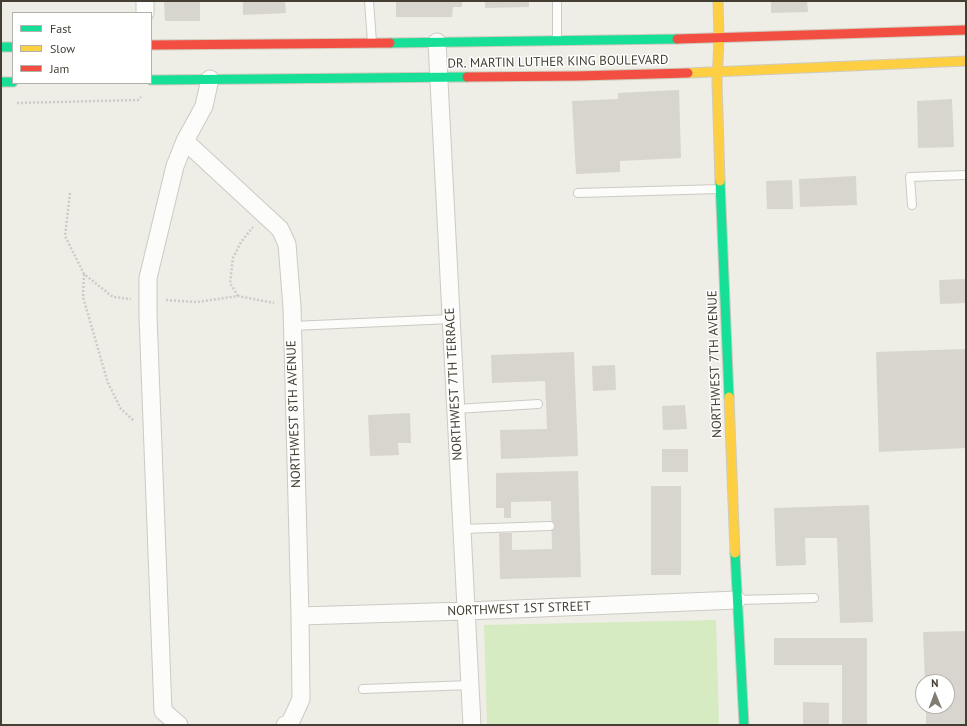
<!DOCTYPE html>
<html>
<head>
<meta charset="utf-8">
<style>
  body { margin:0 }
  #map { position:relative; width:967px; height:726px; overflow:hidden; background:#eeede6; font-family:"PT Sans",sans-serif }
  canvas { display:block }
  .frame { position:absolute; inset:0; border:2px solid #443f32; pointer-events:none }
  .legend { position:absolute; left:12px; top:12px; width:140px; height:72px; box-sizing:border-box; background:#fff; border:1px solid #b4b2ad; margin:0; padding:5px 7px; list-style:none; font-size:12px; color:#443f32 }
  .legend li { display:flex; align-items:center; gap:8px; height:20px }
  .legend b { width:20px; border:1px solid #b4b2ad }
  .north { position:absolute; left:915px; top:674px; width:40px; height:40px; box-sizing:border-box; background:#fff; border:1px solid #b4b2ad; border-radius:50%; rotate:359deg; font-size:11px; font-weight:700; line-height:16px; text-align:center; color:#443f32 }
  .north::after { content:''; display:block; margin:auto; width:14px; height:18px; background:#807c71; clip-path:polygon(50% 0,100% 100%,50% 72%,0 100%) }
</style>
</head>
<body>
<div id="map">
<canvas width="967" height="726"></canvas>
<div class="frame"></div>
<ul class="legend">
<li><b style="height:5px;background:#16e098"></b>Fast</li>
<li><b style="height:5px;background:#ffcf43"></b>Slow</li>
<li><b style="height:5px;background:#f24e42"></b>Jam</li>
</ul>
<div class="north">N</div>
</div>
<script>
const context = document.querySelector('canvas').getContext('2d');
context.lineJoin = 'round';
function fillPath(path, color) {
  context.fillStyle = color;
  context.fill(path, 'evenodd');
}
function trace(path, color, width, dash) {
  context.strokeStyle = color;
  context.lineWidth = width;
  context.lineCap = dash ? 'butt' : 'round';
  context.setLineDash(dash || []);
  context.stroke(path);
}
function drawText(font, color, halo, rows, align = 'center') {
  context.font = font + ' "PT Sans",sans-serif';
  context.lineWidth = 3;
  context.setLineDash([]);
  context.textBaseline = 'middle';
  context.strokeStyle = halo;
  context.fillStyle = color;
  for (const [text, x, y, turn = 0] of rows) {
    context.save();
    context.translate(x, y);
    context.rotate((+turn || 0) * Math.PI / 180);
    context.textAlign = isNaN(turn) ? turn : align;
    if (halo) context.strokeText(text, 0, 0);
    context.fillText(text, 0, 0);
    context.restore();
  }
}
fillPath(new Path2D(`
  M716 620 719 725H487L484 625Z`), '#d7ebc3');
fillPath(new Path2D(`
  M164 1H200V21H165Z
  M243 1H285L286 13 243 15Z
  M396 1H462V7H453L452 17H396Z
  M485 1H529V7L485 8Z
  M771 1H807L808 12 771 13Z
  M679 90 681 158 620 161V172L576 174 572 101 618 99V93Z
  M952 99 954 147 918 148 917 101Z
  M856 176 857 205 800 207 799 179Z
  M792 180 793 209H767L766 181Z
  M966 279V303L940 304 939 280Z
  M966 349V448L879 452 876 352Z
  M574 352 578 456 501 459 500 430 547 429 545 381 492 383 491 355Z
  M615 365 616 390 593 391 592 366Z
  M685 405 687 429 663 430 662 406Z
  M410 413 411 443H398L399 455 370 456 368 415Z
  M662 449H688V472H662Z
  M578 471 581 577 500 579 499 533H512V550L552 549 551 501 511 502V518H504V508H496V473Z
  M651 486H681V575H651Z
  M869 505 873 622 840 623 837 538H805L806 565 776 566 774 508Z
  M966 631V725H926V706H947V682H925L923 632Z
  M774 638H867V725H842V665H774Z
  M803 702 829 703V725H803Z`), '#d7d5ce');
const lane = new Path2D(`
  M369 1 372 42
  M557 1V40
  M578 193 720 189
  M912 205 910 177 966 175
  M292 326 451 319
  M456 409 538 404
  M462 529 550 526
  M738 600 814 598
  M363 689 470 685`);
const street = new Path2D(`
  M145 1V13
  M437 42 472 725
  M185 141 280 229 287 244 292 307 300 616 301 699 290 723 285 725
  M300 616 466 611 737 600
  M179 725 163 711 148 316V278L175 166 185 141 204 106 210 79`);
const fast = new Path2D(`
  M390 43 677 39
  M1 47H13
  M151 80 467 77
  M1 82H13
  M720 181 729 397
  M735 553 744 725`);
const slow = new Path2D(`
  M718 1 719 38 717 82 720 181
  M688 73 966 61
  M729 397 735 553`);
const jam = new Path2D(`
  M677 39 966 30
  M151 45 390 43
  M467 77 577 76 688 73`);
trace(lane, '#cccac3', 10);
trace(street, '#cccac3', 19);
trace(fast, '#cecbbc', 11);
trace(slow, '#cecbbc', 11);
trace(jam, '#cecbbc', 11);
trace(new Path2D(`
  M17 103 138 100 141 97
  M70 193 65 236 84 274 113 297 131 299
  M84 274 83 297 108 383 121 409 134 421
  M238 296 230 283 233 258 241 242 253 227
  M166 300 197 302 238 296 274 303`), '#cdcbc5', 2.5, [2, 2]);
trace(lane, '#fcfcfb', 8);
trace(street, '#fcfcfb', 17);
trace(fast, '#16e098', 9);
trace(slow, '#ffcf43', 9);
trace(jam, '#f24e42', 9);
drawText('13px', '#443f32', '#fff', [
  ["DR. MARTIN LUTHER KING BOULEVARD",558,62,-1],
  ["NORTHWEST 7TH AVENUE",715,364,-92],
  ["NORTHWEST 7TH TERRACE",454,384,-93],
  ["NORTHWEST 8TH AVENUE",294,414,-92],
  ["NORTHWEST 1ST STREET",519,609,-2]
]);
</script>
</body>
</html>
